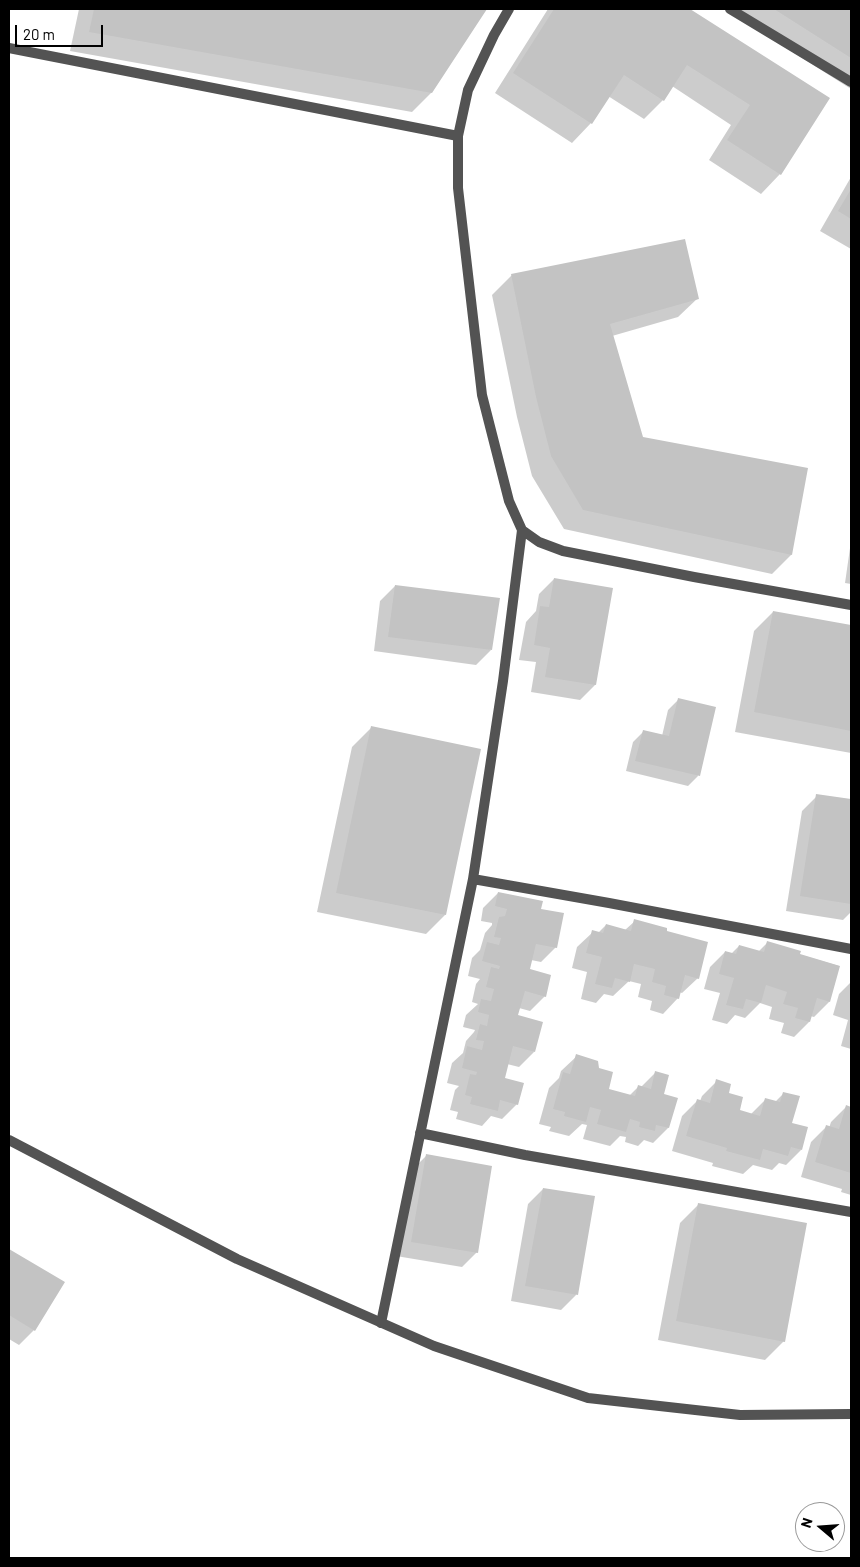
<!DOCTYPE html>
<html>
<head>
<meta charset="utf-8">
<style>
  body { margin:0 }
  #map { position:relative; width:860px; height:1567px; overflow:hidden; background:#fff; font-family:Barlow,sans-serif }
  canvas { display:block }
  .frame { position:absolute; inset:0; border:10px solid #000; pointer-events:none }
  .north { position:absolute; left:795px; top:1502px; width:50px; height:50px; box-sizing:border-box; background:#fff; border:1px solid #999; border-radius:50%; rotate:288deg; font-size:14px; font-weight:700; line-height:20px; text-align:center; color:#000 }
  .north::after { content:''; display:block; margin:auto; width:18px; height:22px; background:#000; clip-path:polygon(50% 0,100% 100%,50% 72%,0 100%) }
  .scale { position:absolute; left:15px; top:25px; width:88px; height:22px; box-sizing:border-box; border:2px solid #000; border-top:0; padding-left:6px; font-size:15px; line-height:18px; white-space:nowrap; color:#000; -webkit-text-stroke:4px #fff; paint-order:stroke }
</style>
</head>
<body>
<div id="map">
<canvas width="860" height="1567"></canvas>
<div class="frame"></div>
<div class="north">N</div>
<div class="scale">20 m</div>
</div>
<script>
const context = document.querySelector('canvas').getContext('2d');
context.lineJoin = 'round';
function fillPath(path, color) {
  context.fillStyle = color;
  context.fill(path, 'evenodd');
}
function trace(path, color, width, dash) {
  context.strokeStyle = color;
  context.lineWidth = width;
  context.lineCap = dash ? 'butt' : 'round';
  context.setLineDash(dash || []);
  context.stroke(path);
}
fillPath(new Path2D(`
  M79 9H486L431 93 412 112 70 51Z
  M548 9H688L828 99 780 174 761 194 709 160 731 125 672 86 663 100 644 119 608 96 591 123 572 143 495 93Z
  M725 9H851V89Z
  M851 177V249L820 231Z
  M512 275 698 298 678 317 612 336 642 438 807 469 791 555 772 574 564 529 532 476 517 417 492 295Z
  M851 541V584L845 583Z
  M554 579 612 589 595 685 580 700 531 692 536 662 519 660 526 622 536 611 539 594Z
  M395 586 491 650 476 665 374 651 380 601Z
  M773 612 851 626V753L735 732 754 631Z
  M678 700 698 776 688 786 626 771 633 742 643 732 662 736 668 710Z
  M371 728 445 915 426 934 317 912 352 747Z
  M817 796 851 801V912L843 920 786 911 802 811Z
  M498 893 540 910 556 947 541 962 531 960 529 969 545 996 530 1011 519 1008 517 1016 534 1052 519 1067 507 1064 503 1079 517 1104 502 1119 491 1116 482 1126 456 1119 458 1112 450 1110 455 1090 459 1086 447 1083 452 1063 463 1053 466 1041 474 1032 475 1030 463 1027 466 1015 478 1004 472 1002 476 984 480 979 468 976 472 958 480 950 485 933 492 925V923L481 921 483 908Z
  M635 921 666 932 698 978 682 993 679 992 678 998 663 1014 650 1010 652 1001 638 997 641 984 629 981 613 996 604 994 596 1003 581 999 587 972 572 968 577 947 593 932 598 933 606 925 625 930Z
  M767 943 798 954 839 966 829 1002 814 1017 810 1016 809 1022 794 1037 781 1033 784 1023 769 1019 772 1007 760 1003 745 1018 735 1015 727 1024 712 1020 720 993 704 989 710 967 725 952 731 954 739 946 758 952Z
  M851 982V1049L841 1046 848 1020 833 1015 839 994Z
  M577 1056 598 1069 607 1090 629 1096 638 1087H641L656 1072 662 1095 668 1128 653 1143 644 1140 638 1146 625 1142 626 1137 620 1136 610 1146 583 1139 587 1125 582 1124 569 1136 549 1131 551 1127 539 1124 549 1088 559 1078 561 1071Z
  M717 1081 738 1111 751 1114 766 1099 775 1102 784 1093 791 1124 801 1150 786 1165 779 1163 772 1170 753 1165 743 1174 712 1166 713 1163 672 1151 682 1116 697 1101H700L702 1096Z
  M846 1107 851 1108V1195L841 1192 842 1189 801 1177 811 1142 826 1127 829 1128 831 1122Z
  M426 1156 477 1252 462 1267 396 1256 411 1171Z
  M543 1189 576 1295 561 1310 511 1301 528 1204Z
  M699 1204 784 1341 765 1360 658 1340 680 1223Z
  M9 1250 63 1282 34 1330 19 1345 9 1339Z`), '#0003');
fillPath(new Path2D(`
  M94 9H487L432 93 89 32Z
  M554 9H690L830 98 781 175 727 140 750 105 687 65 664 101 624 75 592 124 513 73Z
  M774 9H851V58Z
  M851 189V219L838 211Z
  M685 239 699 299 610 324 643 437 808 468 792 555 583 510 551 456 536 397 511 274Z
  M554 578 613 588 596 685 545 677 550 648 534 645 540 606 549 607Z
  M395 585 500 598 492 650 388 637Z
  M773 611 851 625V731L754 712Z
  M678 698 716 707 700 776 635 761 643 730 669 736Z
  M371 726 481 749 446 915 336 893Z
  M816 794 851 799V904L800 896Z
  M498 892 543 901 541 909 564 913 557 948 536 944 530 969 551 975 546 997 525 991 518 1015 543 1022 535 1052 513 1046 505 1078 524 1083 518 1105 500 1100 498 1111 470 1104 472 1097 465 1095 470 1074 476 1075 477 1072 462 1068 467 1046 482 1050 484 1041 476 1040 480 1024 487 1026 489 1015 478 1012 481 999 491 1001 494 989 486 987 491 967 499 969 500 966 482 961 487 942 499 945 501 938 494 937 499 917 505 916 507 909 495 906Z
  M634 919 667 928V931L708 942 699 979 685 975 679 999 664 995 666 986 652 982 655 969 634 964 630 982 615 978 612 988 595 984 602 957 586 953 592 930 603 933 606 924 631 931Z
  M767 941 801 951 800 954 840 966 830 1002 817 998 810 1022 795 1018 798 1008 783 1004 787 992 766 985 761 1003 746 999 743 1009 726 1005 734 978 719 974 725 951 736 954 739 945 764 952Z
  M576 1054 598 1061 599 1068 613 1072 609 1089 635 1096 638 1085 651 1089 655 1071 669 1075 664 1094 678 1098 669 1128 656 1125 655 1131 639 1127 640 1122 630 1119 626 1132 597 1124 601 1110 590 1107 586 1122 564 1116 565 1112 553 1109 563 1072 570 1074Z
  M716 1079 731 1084 729 1093 743 1097 740 1110 760 1116 765 1098 780 1102 783 1092 800 1096 792 1123 808 1127 802 1150 791 1147 788 1156 763 1149 760 1160 726 1151 727 1148 686 1136 697 1099 710 1103Z
  M846 1105 851 1107V1173L815 1162 826 1125 839 1129Z
  M426 1154 492 1166 478 1253 411 1242Z
  M543 1188 595 1196 578 1295 525 1286Z
  M698 1203 807 1223 785 1342 676 1321Z
  M9 1249 65 1282 35 1331 9 1315Z`), '#c3c3c3');
trace(new Path2D(`
  M509 9 494 35 468 90 458 136V188L482 395 509 501 522 530 539 542 563 551 694 577 851 605
  M730 9 851 82
  M9 48 458 136
  M473 879 609 903 851 949
  M420 1133 525 1155 851 1212
  M381 1323 473 879 503 681 522 530`), '#535353', 10);
trace(new Path2D(`
  M9 1140 237 1259 434 1346 588 1398 740 1415 851 1414`), '#535353', 10);
</script>
</body>
</html>
